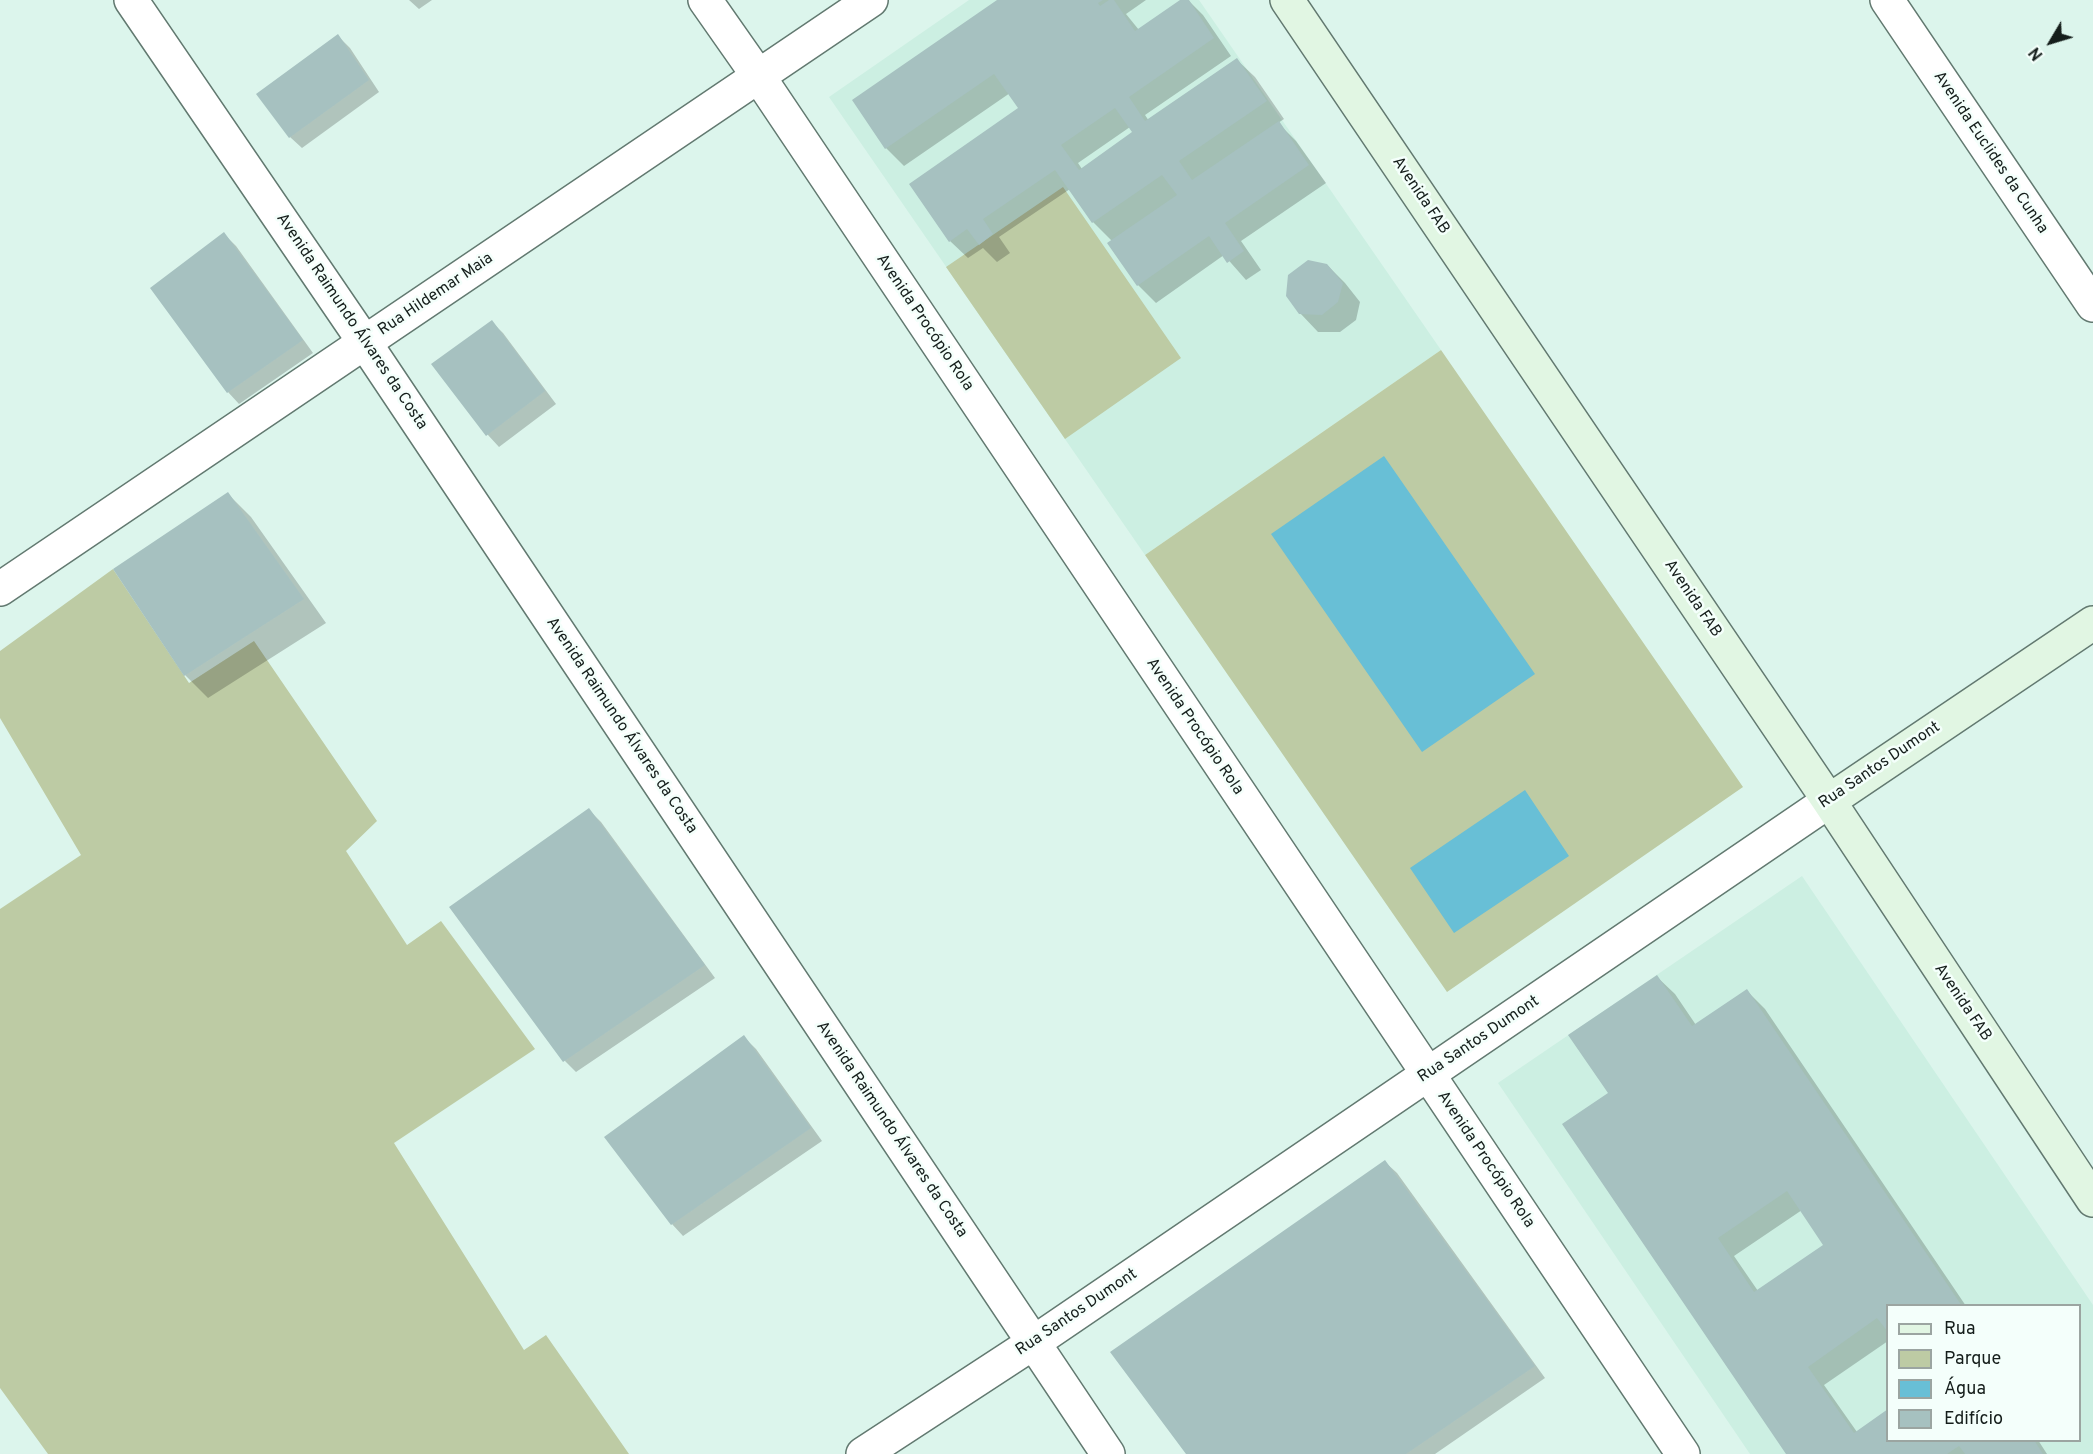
<!DOCTYPE html>
<html>
<head>
<meta charset="utf-8">
<style>
  body { margin:0 }
  #map { position:relative; width:2093px; height:1454px; overflow:hidden; background:#dcf5ec; font-family:Overpass,sans-serif }
  canvas { display:block }
  .legend { position:absolute; left:1886px; top:1304px; width:195px; height:138px; box-sizing:border-box; background:#f4fffb; border:2px solid #9ba5a1; margin:0; padding:8px 10px; list-style:none; font-size:18px; color:#151e1b }
  .legend li { display:flex; align-items:center; gap:12px; height:30px }
  .legend b { width:30px; border:2px solid #9ba5a1 }
  .north { position:absolute; left:2021px; top:12px; width:60px; height:60px; -webkit-text-stroke:4px #f4fffb; paint-order:stroke; rotate:232deg; font-size:16px; font-weight:700; line-height:24px; text-align:center; color:#151e1b }
  .north::after { content:''; display:block; margin:auto; width:21px; height:27px; background:#151e1b; clip-path:polygon(50% 0,100% 100%,50% 72%,0 100%) }
</style>
</head>
<body>
<div id="map">
<canvas width="2093" height="1454"></canvas>
<ul class="legend">
<li><b style="height:8px;background:#e1f6e3"></b>Rua</li>
<li><b style="height:16px;background:#bdcba4"></b>Parque</li>
<li><b style="height:16px;background:#68bfd6"></b>Água</li>
<li><b style="height:16px;background:#a6c1c0"></b>Edifício</li>
</ul>
<div class="north">N</div>
</div>
<script>
const context = document.querySelector('canvas').getContext('2d');
context.lineJoin = 'round';
function fillPath(path, color) {
  context.fillStyle = color;
  context.fill(path, 'evenodd');
}
function trace(path, color, width, dash) {
  context.strokeStyle = color;
  context.lineWidth = width;
  context.lineCap = dash ? 'butt' : 'round';
  context.setLineDash(dash || []);
  context.stroke(path);
}
function drawText(font, color, halo, rows, align = 'center') {
  context.font = font + ' Overpass,sans-serif';
  context.lineWidth = 5;
  context.setLineDash([]);
  context.textBaseline = 'middle';
  context.strokeStyle = halo;
  context.fillStyle = color;
  for (const [text, x, y, turn = 0] of rows) {
    context.save();
    context.translate(x, y);
    context.rotate((+turn || 0) * Math.PI / 180);
    context.textAlign = isNaN(turn) ? turn : align;
    if (halo) context.strokeText(text, 0, 0);
    context.fillText(text, 0, 0);
    context.restore();
  }
}
fillPath(new Path2D(`
  M969 0H1199L1441 350 1145 555 829 97Z
  M1802 876 2093 1305V1454H1750L1498 1083ZM1888 1306H2080V1440H1888Z`), '#ccefe2');
fillPath(new Path2D(`
  M1063 187 1181 358 1065 439 946 267Z
  M1441 350 1743 787 1447 992 1145 555Z
  M113 569 189 683 254 641 377 821 346 851 407 945 441 921 535 1049 394 1143 524 1350 546 1335 629 1454H48L0 1388V909L81 855 0 718V651Z`), '#bdcba4');
fillPath(new Path2D(`
  M1384 456 1535 674 1422 752 1271 534Z
  M1525 790 1569 856 1454 933 1410 868Z`), '#68bfd6');
fillPath(new Path2D(`
  M409 0H432L419 9Z
  M1000 0H1146L1126 14 1139 30 1182 0H1188L1203 15 1231 56 1145 115 1149 121 1237 60 1255 77 1284 119 1278 123 1296 141 1326 183 1241 241 1261 270 1246 280 1224 255 1156 303 1138 285 1112 241 1093 222 1070 189 999 237 1010 253 997 262 983 248 968 258 950 241 1020 109 1010 93 904 166 886 148 854 101ZM1130 127 1134 133 1082 169 1078 163Z
  M338 36 350 48 379 92 302 148 290 137Z
  M224 234 236 246 313 353 239 404 228 392Z
  M1327 265 1345 283 1360 302 1356 320 1340 332H1318L1300 313Z
  M492 322 503 333 556 404 499 447 488 435 433 364Z
  M228 494 251 517 326 623 208 698 185 675Z
  M589 810 601 822 715 978 576 1072 565 1061Z
  M1657 977 1675 994 1696 1025 1747 991 1765 1009 1966 1306H1888V1341L1824 1385 1857 1432 1888 1440H2038L2047 1454H1788L1610 1093ZM1802 1210 1825 1245 1758 1291 1734 1256Z
  M744 1037 756 1049 822 1141 683 1236 672 1224Z
  M1385 1162 1397 1173 1545 1378 1435 1454H1187Z`), '#0003');
fillPath(new Path2D(`
  M997 0H1103L1098 3 1100 6 1109 0H1114L1135 31 1180 0H1189L1214 38 1129 97 1145 121 1237 58 1267 101 1179 161 1192 180 1279 121 1309 165 1225 223 1244 251 1227 263 1209 236 1137 286 1107 243 1177 195 1162 175 1092 223 1055 170 983 219 993 234 979 245 967 229 949 242 909 184 1018 108 994 74 885 149 852 100ZM1115 108 1132 132 1079 170 1061 145Z
  M338 34 369 80 289 138 256 94Z
  M224 232 303 340 227 393 150 288Z
  M1308 260 1327 264 1343 283 1338 302 1322 315 1299 314 1286 296 1288 275Z
  M492 320 545 391 486 436 431 364Z
  M228 492 304 599 184 676 113 569Z
  M589 808 705 965 563 1062 449 907Z
  M1657 975 1692 1026 1747 989 1962 1306H1888V1332L1877 1318 1808 1367 1854 1433 1888 1409V1440H2034L2043 1454H1965L1959 1446 1947 1454H1786L1562 1124 1608 1093 1568 1035ZM1787 1191 1823 1245 1754 1292 1718 1238Z
  M744 1035 811 1128 671 1225 604 1137Z
  M1385 1160 1535 1366 1406 1454H1186L1110 1352Z`), '#a6c1c0');
const minor = new Path2D(`
  M131 0 365 343 1108 1454
  M705 0 759 77 1683 1454
  M1887 0 2093 305
  M863 1454 1033 1343 1829 801`);
const tertiary = new Path2D(`
  M0 589 871 0`);
const secondary = new Path2D(`
  M1287 0 1829 801 2093 1200
  M1829 801 2093 623`);
trace(minor, '#627970', 36);
trace(tertiary, '#627970', 36);
trace(secondary, '#627970', 36);
trace(minor, '#fff', 33);
trace(tertiary, '#fff', 33);
trace(secondary, '#e1f6e3', 33);
drawText('16px', '#151e1b', '#f4fffb', [
  ["Avenida Euclides da Cunha",1990,153,56],
  ["Avenida FAB",1420,196,56],
  ["Rua Hildemar Maia",436,295,-34],
  ["Avenida Raimundo Álvares da Costa",351,322,56],
  ["Avenida Procópio Rola",924,323,56],
  ["Avenida FAB",1692,599,56],
  ["Avenida Raimundo Álvares da Costa",621,726,56],
  ["Avenida Procópio Rola",1194,727,56],
  ["Rua Santos Dumont",1880,766,-34],
  ["Avenida FAB",1962,1003,56],
  ["Rua Santos Dumont",1479,1040,-34],
  ["Avenida Raimundo Álvares da Costa",891,1130,56],
  ["Avenida Procópio Rola",1485,1160,56],
  ["Rua Santos Dumont",1077,1313,-34]
]);
</script>
</body>
</html>
